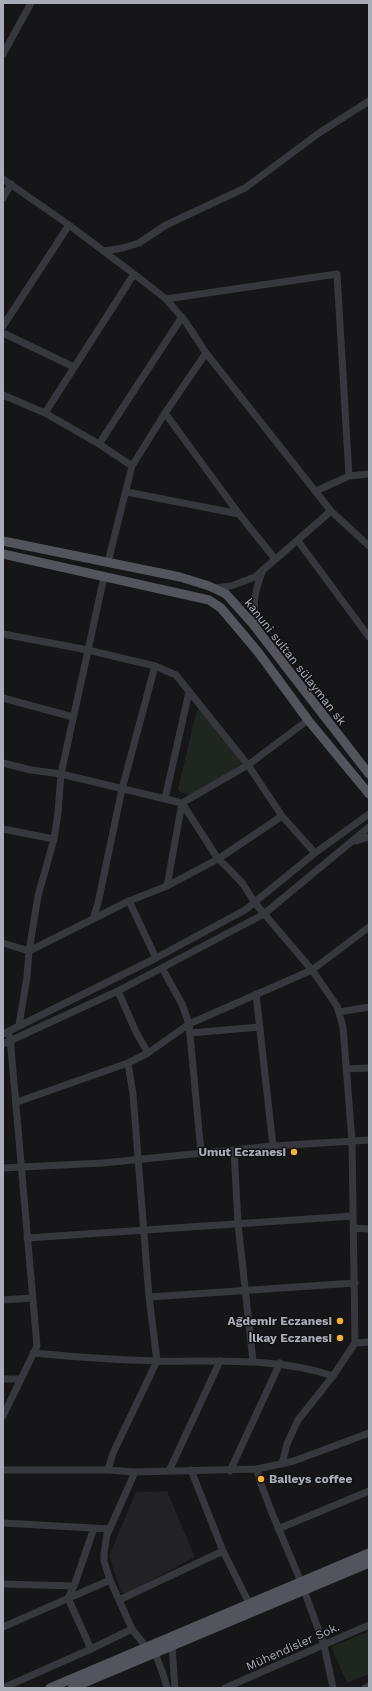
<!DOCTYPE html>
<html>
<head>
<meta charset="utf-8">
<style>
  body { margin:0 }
  #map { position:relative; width:372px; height:1691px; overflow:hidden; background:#161618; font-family:"Work Sans",sans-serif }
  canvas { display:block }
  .frame { position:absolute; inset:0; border:4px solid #a8adb8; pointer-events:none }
</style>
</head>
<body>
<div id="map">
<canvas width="372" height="1691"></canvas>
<div class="frame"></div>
</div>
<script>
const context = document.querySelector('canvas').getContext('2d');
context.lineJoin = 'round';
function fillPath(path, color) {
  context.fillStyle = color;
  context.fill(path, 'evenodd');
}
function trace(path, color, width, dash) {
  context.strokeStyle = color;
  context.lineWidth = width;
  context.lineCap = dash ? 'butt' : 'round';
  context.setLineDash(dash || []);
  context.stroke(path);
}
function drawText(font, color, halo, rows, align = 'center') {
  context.font = font + ' "Work Sans",sans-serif';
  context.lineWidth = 3;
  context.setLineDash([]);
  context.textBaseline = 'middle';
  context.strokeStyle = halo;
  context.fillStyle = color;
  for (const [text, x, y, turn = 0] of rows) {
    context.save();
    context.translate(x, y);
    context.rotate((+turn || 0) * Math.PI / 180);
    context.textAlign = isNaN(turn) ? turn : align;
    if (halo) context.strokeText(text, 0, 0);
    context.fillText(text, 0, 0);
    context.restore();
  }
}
fillPath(new Path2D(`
  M167 1491 195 1557 126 1594 121 1592 109 1556 136 1492Z`), '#222225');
fillPath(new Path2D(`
  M200 708 245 762 195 796 180 792 178 789 196 713Z
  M369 1631V1674L347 1683 331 1647Z`), '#1e261f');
trace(new Path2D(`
  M3 54 31 3
  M3 179 69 225
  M3 198 11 184
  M104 251 123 248 139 243 166 225 245 188 319 133 369 101
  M166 299 337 274 349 476 316 491
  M3 326 69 225 134 274
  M3 333 74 367
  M3 395 45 413 99 444 132 466
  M45 413 134 274 166 299 185 321 206 353 331 511 369 546
  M99 444 182 317
  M349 476 369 474
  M127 492 239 514 165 413
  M239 514 275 559
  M298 541 369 637
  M108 562 132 466 165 413 206 353
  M216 588 231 586 255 577 331 511
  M257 628C252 605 254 594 262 572
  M3 634 88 650 155 666 176 675 248 765 282 816 315 853
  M3 698 73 717
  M3 763 31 770 61 774 182 803 218 859 229 869 243 884 255 903 312 970 337 1006 343 1027 352 1141 355 1343 333 1376 298 1420 287 1444 282 1464
  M165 799 189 692
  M3 829 54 839
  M356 841 369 837
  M167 886 218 859 282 816
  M129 901 156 958
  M93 919 129 901 167 886 182 803 248 765 308 720
  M3 943 29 951 93 919 98 903 122 789 155 666
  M162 968 182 1004 189 1024 201 1153
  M118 991 136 1032 148 1053
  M256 994 273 1146
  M339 1012 369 1007
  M19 1025 27 977 29 951 38 896 54 839 58 813 61 774 104 577
  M190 1033 260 1027
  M3 1034 156 958 245 910 315 853 369 814
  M3 1044 118 991 264 914 369 827
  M346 1069 369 1068
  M17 1102 128 1063 148 1053 189 1024 312 970 369 927
  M234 1150 238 1224 253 1361
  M3 1168 103 1163 273 1146 369 1140
  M353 1228 369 1229
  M27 1238 353 1216
  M149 1297 355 1283
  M3 1300 32 1298
  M355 1343 369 1342
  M33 1353C75 1357 116 1360 158 1361 217 1362 276 1357 333 1376
  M3 1379H21
  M3 1416 37 1346 10 1037
  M257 1469 261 1484 272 1513 301 1582 324 1645 333 1688
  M3 1470H108L135 1472 257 1469 294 1461 369 1433
  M108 1470 113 1453 157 1361 149 1297 133 1094 128 1063
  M191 1470 223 1551 249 1603
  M169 1471 220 1361
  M230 1471 280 1363
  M135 1472 107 1535 104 1553V1561L110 1580 132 1629 146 1647 155 1653 163 1674 167 1688
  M3 1523 110 1529
  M278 1529 369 1491
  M3 1584 74 1586
  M119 1600 223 1551
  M3 1627 110 1580
  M172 1646 175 1688
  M91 1649 68 1598 74 1586 94 1528
  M3 1688 91 1649 132 1629
  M225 1688 369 1625
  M365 1688 369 1686`), '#37383d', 7);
trace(new Path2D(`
  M3 541 180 577 209 586 226 594 252 623 369 774
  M3 554 209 600 221 608 258 652 308 720 369 794
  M50 1688 369 1553
  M72 1688 369 1563`), '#53555c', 9);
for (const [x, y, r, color] of [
  [294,1152,4,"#f2b134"],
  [340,1321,4,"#f2b134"],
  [340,1338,4,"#f2b134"],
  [261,1479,4,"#f2b134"]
]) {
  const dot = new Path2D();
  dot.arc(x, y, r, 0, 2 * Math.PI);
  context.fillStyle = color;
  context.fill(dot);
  trace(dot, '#111113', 1.5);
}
drawText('12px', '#a8adb8', '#111113', [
  ["kanuni sultan sülayman sk",295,662,52],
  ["Mühendisler Sok.",293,1647,-24]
]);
drawText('bold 12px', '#a8adb8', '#111113', [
  ["Umut Eczanesi",286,1152],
  ["Ağdemir Eczanesi",332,1321],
  ["İlkay Eczanesi",332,1338],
  ["Baileys coffee",269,1479,"left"]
], 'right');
</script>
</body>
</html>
